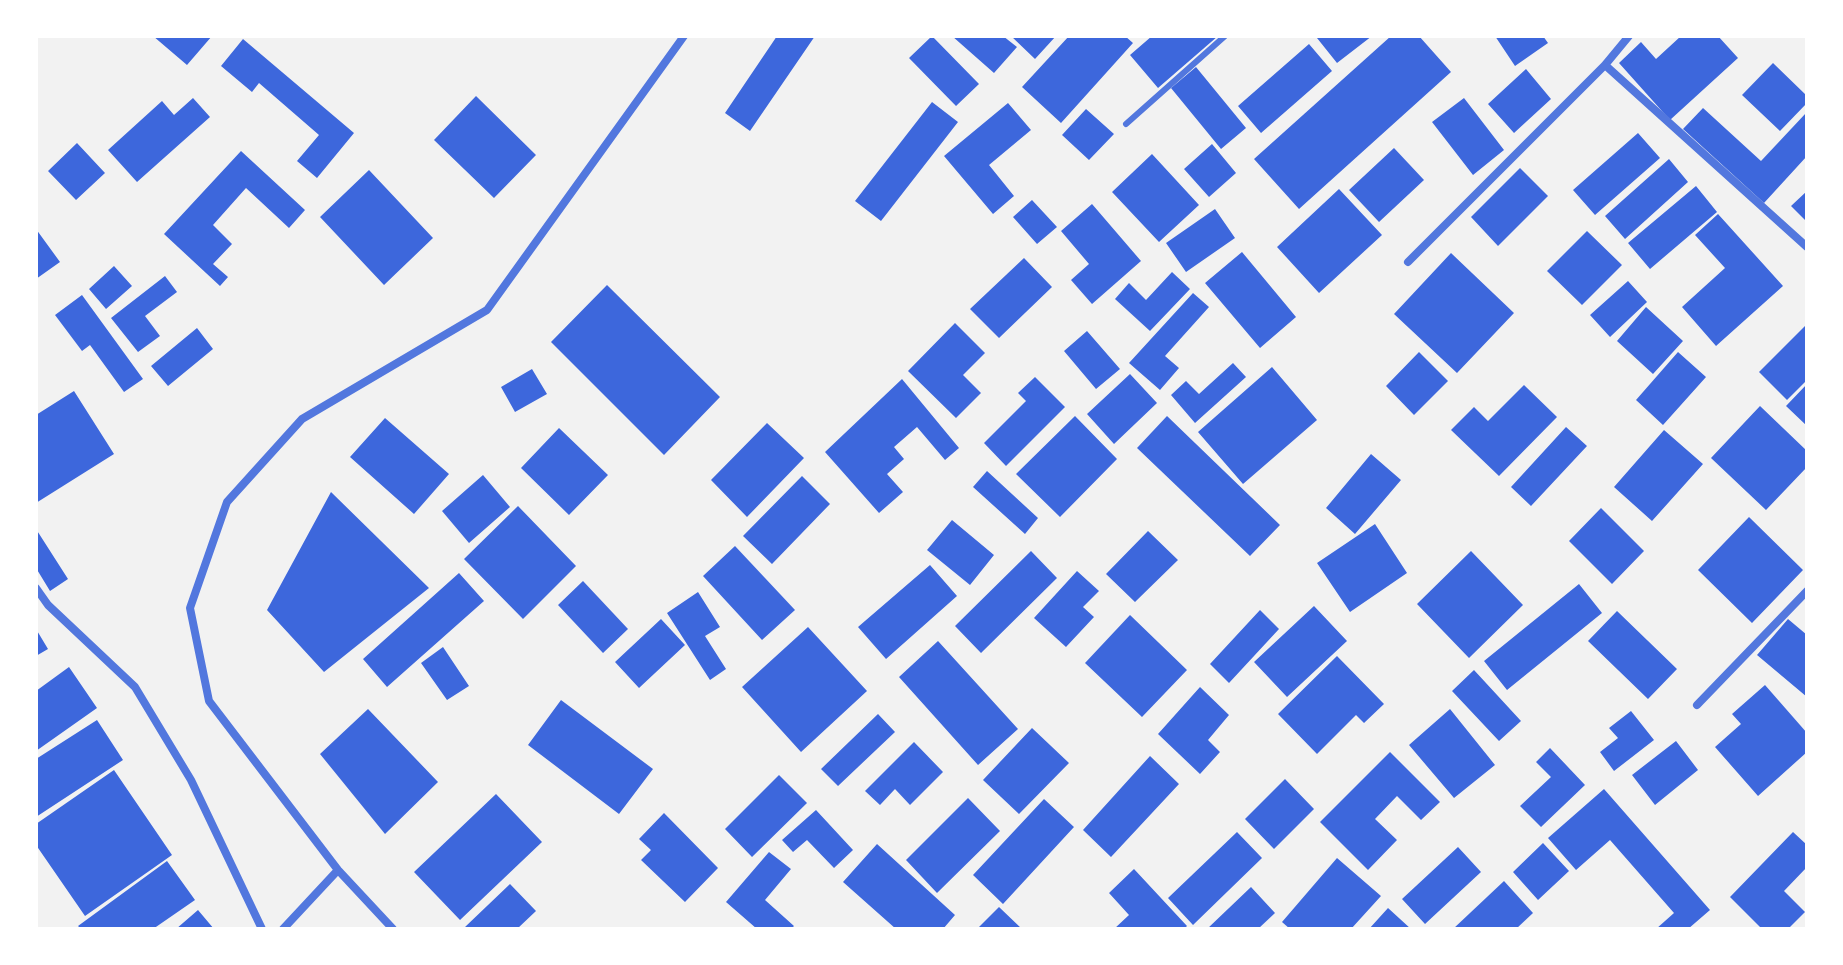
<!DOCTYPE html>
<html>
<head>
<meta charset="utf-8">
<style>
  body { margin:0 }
  #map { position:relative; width:1843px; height:965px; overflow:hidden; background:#f2f2f2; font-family:Rubik,sans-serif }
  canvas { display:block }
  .frame { position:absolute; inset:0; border:38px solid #fff; pointer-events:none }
</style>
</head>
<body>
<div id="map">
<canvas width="1843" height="965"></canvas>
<div class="frame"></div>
</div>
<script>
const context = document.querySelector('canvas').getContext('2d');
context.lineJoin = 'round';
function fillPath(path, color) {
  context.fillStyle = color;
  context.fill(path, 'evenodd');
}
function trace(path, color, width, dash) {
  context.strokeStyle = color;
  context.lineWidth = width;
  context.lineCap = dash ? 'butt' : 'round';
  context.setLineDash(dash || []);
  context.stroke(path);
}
fillPath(new Path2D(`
  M153 36H212L187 65Z
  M777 36H815L750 131 725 113Z
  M932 36 979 84 956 106 909 58Z
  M952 36H1003L1017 47 994 73Z
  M1011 36H1056L1035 59Z
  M1069 36H1125L1133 43 1061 123 1022 87Z
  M1152 36H1218L1158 88 1130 55Z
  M1320 36H1372L1337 63 1317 38Z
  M1391 36H1419L1451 72 1299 209 1254 159Z
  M1495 36H1543L1548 43 1515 66Z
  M1681 36H1718L1738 58 1670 120 1619 63 1641 42 1656 59Z
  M243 39 354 133 317 178 297 161 319 135 259 83 252 92 221 66Z
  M1309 44 1332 71 1261 133 1238 106Z
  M1773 63 1807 96V103L1780 131 1742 95Z
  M1196 67 1246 128 1221 149 1171 88Z
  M1526 69 1551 99 1514 133 1488 104Z
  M476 96 536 155 494 198 434 140Z
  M193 98 210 117 137 182 108 150 162 101 174 115Z
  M1464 98 1504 150 1473 175 1432 122Z
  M932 102 958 122 881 221 855 201Z
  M1008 103 1031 130 989 165 1014 196 993 214 944 156Z
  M1703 108 1761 161 1806 113 1807 156 1764 203 1683 129Z
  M1086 109 1114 134 1089 160 1062 135Z
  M1638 133 1660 158 1595 215 1573 190Z
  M77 143 105 173 76 200 48 171Z
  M1212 144 1236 173 1209 197 1184 169Z
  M1394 148 1424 180 1379 222 1349 190Z
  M241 151 305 210 289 228 246 188 213 225 232 244 213 264 228 277 220 286 164 234Z
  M1152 154 1199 205 1159 242 1112 192Z
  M1669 159 1688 182 1625 239 1605 216Z
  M1520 168 1548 196 1498 246 1471 217Z
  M369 170 433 238 384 285 320 217Z
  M1696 186 1717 212 1650 269 1628 243Z
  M1339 189 1382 235 1319 293 1277 247Z
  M1807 191V222L1791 206Z
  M1032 200 1057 227 1037 244 1013 217Z
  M1092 204 1141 261 1092 304 1071 280 1089 264 1061 231Z
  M1215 209 1235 238 1186 272 1166 243Z
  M1718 214 1783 286 1716 346 1682 307 1725 268 1695 235Z
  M36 229 60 262 36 279Z
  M1587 231 1622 265 1582 305 1547 271Z
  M1242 252 1296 317 1260 348 1205 283Z
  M1451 253 1514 313 1457 373 1394 314Z
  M1024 258 1052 287 999 338 970 309Z
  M114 266 132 286 106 309 89 289Z
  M1172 272 1190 289 1150 331 1115 299 1129 283 1146 300Z
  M165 276 177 292 145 316 160 336 138 352 111 318Z
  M1628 281 1647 302 1610 337 1590 315Z
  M607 285 720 397 664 455 551 342Z
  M1193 293 1209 307 1165 356 1179 368 1160 390 1129 363Z
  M82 295 143 379 124 392 90 345 82 351 55 315Z
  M1646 307 1683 341 1653 374 1617 341Z
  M955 323 985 353 963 375 981 393 956 418 908 371Z
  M1807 324V380L1787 400 1759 372Z
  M197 328 213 349 168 386 151 366Z
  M1087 331 1120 369 1096 389 1064 351Z
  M1419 352 1448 381 1414 415 1386 386Z
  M1678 352 1706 377 1663 425 1636 400Z
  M1233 363 1246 377 1195 423 1171 395 1186 381 1199 394Z
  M1272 367 1317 420 1243 484 1198 432Z
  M532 369 547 394 515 412 501 387Z
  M1130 374 1157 403 1114 444 1087 414Z
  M1035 377 1065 407 1006 466 984 443 1026 401 1018 393Z
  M902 379 959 448 945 460 917 427 894 447 904 459 887 474 903 492 879 513 825 452Z
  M1807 384V426L1786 406Z
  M1524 385 1557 417 1499 476 1451 430 1474 407 1488 421Z
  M74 391 114 454 36 503V415Z
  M1760 406 1807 451V467L1766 510 1711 458Z
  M1075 416 1117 459 1060 517 1016 474Z
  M1167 416 1280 525 1250 556 1137 448Z
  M385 418 449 474 414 514 350 457Z
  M767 423 804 458 747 517 711 480Z
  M1566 427 1587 446 1531 506 1511 487Z
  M559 428 608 475 569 515 521 468Z
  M1664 430 1703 464 1652 521 1614 487Z
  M1371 454 1401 480 1355 534 1326 508Z
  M987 471 1038 518 1025 534 973 487Z
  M483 475 510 507 469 543 442 511Z
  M802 476 830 504 772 564 743 536Z
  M331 492 429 588 324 672 267 610Z
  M518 506 576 566 523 619 464 559Z
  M1601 508 1644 551 1612 584 1569 541Z
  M1749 517 1803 570 1752 623 1698 570Z
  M952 520 994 555 970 585 927 550Z
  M1375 524 1407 573 1350 612 1317 563Z
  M36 529 68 579 50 591 36 568Z
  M1148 531 1178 560 1135 602 1106 574Z
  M735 546 795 610 762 640 703 576Z
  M1031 551 1057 578 981 653 955 626Z
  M1471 551 1523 605 1469 658 1417 604Z
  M930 565 957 596 886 659 858 627Z
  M1077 571 1099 591 1083 607 1094 617 1066 647 1034 618Z
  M459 573 484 601 387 687 363 659Z
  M583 581 628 629 603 653 558 605Z
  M1579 584 1602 613 1507 690 1484 661Z
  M698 592 720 627 705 636 726 669 710 680 667 613Z
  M1314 606 1347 641 1287 697 1254 662Z
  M1260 610 1279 629 1229 683 1210 664Z
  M1617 611 1677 669 1648 699 1588 641Z
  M1130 615 1187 670 1142 717 1085 663Z
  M661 619 685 645 639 688 615 662Z
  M1788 619 1807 635V697L1757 655Z
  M808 627 867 691 801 752 742 687Z
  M36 629 48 649 36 656Z
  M938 641 1018 729 978 765 899 677Z
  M443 647 469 686 447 700 421 663Z
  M1337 656 1384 704 1364 723 1356 715 1317 754 1278 714Z
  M69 667 97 708 36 751V691Z
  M1474 670 1521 721 1499 741 1452 691Z
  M1765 685 1807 733V752L1758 796 1715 747 1741 724 1732 714Z
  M1200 687 1229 715 1208 740 1220 752 1200 774 1158 734Z
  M561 700 653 769 619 814 528 745Z
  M368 709 438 782 385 834 320 754Z
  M1450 709 1495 765 1454 798 1409 745Z
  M1631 711 1654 740 1614 771 1600 752 1618 738 1609 728Z
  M878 714 895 732 838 786 821 769Z
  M97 720 123 760 36 817V759Z
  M1032 728 1069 763 1019 814 983 780Z
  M1676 741 1698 770 1655 805 1632 775Z
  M914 742 943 772 910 805 895 789 880 805 865 791Z
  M1550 748 1585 785 1541 827 1520 806 1551 777 1536 762Z
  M1390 752 1440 802 1421 820 1397 796 1375 819 1397 840 1368 870 1320 822Z
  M1150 756 1179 784 1111 857 1083 830Z
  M114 770 172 855 85 916 36 845V824Z
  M779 775 807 803 752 857 725 829Z
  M1285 779 1314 809 1274 849 1245 819Z
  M1604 789 1710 910 1688 929H1656L1674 913 1610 840 1576 870 1548 838Z
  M496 794 542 842 460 920 414 872Z
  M968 798 1000 831 937 893 906 860Z
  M1044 799 1074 827 1003 904 973 875Z
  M816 810 853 850 834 868 807 840 793 852 782 840Z
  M664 813 718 868 685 902 641 860 651 850 639 839Z
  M1237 832 1262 858 1193 925 1168 898Z
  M1793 832 1807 845V867L1784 891 1805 912 1788 929H1762L1730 897Z
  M1543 843 1569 871 1538 900 1513 872Z
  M877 844 955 915 943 929H896L843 882Z
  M1458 847 1481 872 1425 924 1402 899Z
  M769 852 791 869 765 900 794 926 791 929H757L726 902Z
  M1337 858 1381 896 1351 929H1290L1282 922Z
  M167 861 195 900 153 929H81L78 926Z
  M1134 869 1187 926 1184 929H1114L1129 915 1109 893Z
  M1504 881 1533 913 1516 929H1453Z
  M510 884 536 911 517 929H466L465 927Z
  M1251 887 1275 913 1258 929H1207Z
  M999 907 1022 929H977Z
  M1388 908 1411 929H1369Z
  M198 910 214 929H176Z`), '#3d67dc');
trace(new Path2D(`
  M1126 124 1225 36`), '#5277de', 6);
trace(new Path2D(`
  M1605 65 1807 247
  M1408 262 1605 65 1629 36
  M36 588 48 605 135 687 191 780 262 929
  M1697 705 1807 591
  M283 929 338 870
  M393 929 338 870 209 701 190 608 227 502 302 419 487 310 684 36`), '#5277de', 8);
</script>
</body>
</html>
